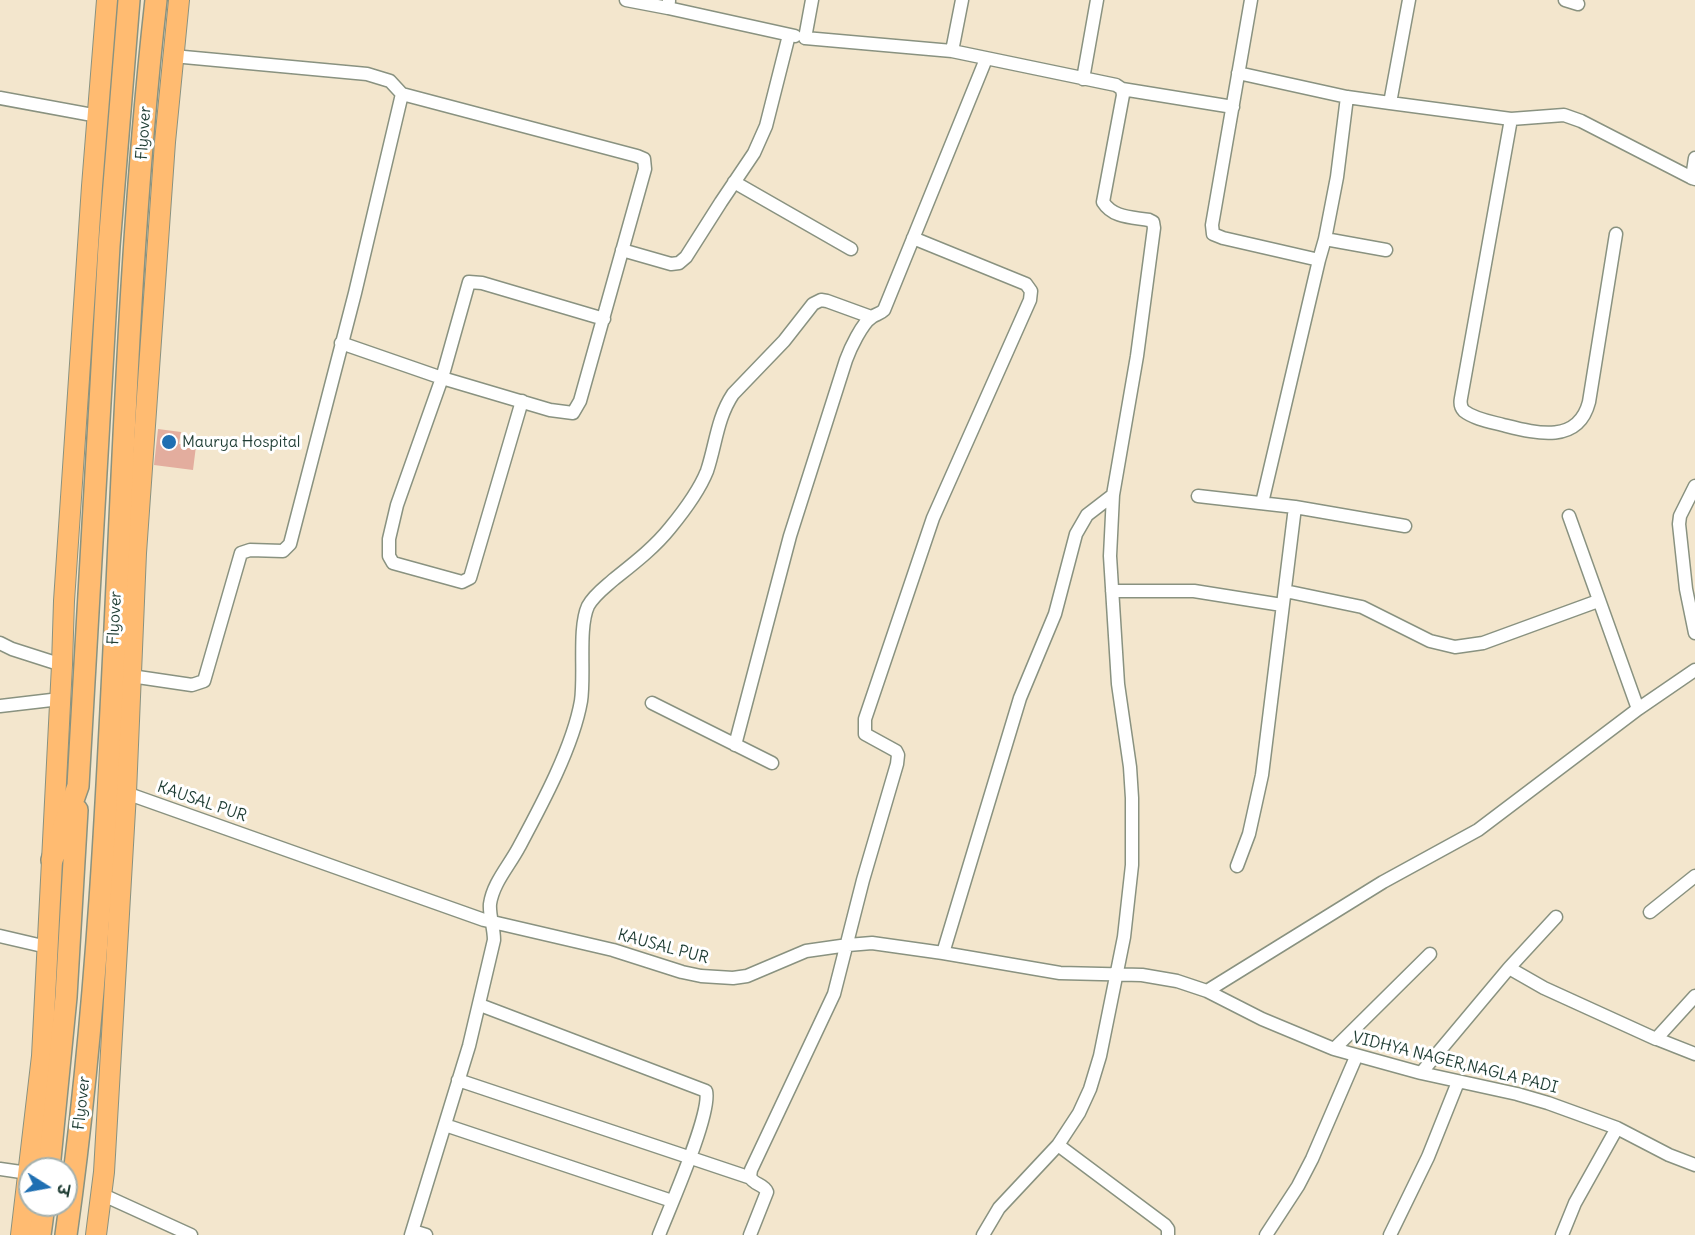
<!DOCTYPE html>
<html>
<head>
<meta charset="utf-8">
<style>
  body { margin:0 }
  #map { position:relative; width:1695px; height:1235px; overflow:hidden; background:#f3e6cd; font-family:Delius,"Playpen Sans Deva",sans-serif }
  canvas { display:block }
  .north { position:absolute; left:18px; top:1157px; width:60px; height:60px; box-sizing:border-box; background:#fff; border:2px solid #a5b1ae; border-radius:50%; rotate:101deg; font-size:16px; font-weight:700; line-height:24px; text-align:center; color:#1f3d34 }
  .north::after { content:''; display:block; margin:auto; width:21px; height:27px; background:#1f6fb2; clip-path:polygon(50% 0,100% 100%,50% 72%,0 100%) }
</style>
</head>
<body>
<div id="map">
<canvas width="1695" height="1235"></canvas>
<div class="north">उ</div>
</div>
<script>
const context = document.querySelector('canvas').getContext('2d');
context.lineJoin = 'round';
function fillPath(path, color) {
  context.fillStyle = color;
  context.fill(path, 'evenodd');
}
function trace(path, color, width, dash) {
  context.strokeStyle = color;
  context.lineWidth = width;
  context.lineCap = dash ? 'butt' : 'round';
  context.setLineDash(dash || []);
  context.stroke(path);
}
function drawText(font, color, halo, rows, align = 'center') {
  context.font = font + ' Delius,sans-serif';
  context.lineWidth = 6;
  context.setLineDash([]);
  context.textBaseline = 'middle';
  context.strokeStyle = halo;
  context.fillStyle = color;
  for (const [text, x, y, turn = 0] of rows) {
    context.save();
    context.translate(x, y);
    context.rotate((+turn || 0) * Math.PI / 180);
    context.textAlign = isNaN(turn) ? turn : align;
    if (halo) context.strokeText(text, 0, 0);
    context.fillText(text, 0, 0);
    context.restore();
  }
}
fillPath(new Path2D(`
  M158 429 181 432 179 444 196 446 193 470 154 465Z`), '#e3ad9e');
const minor = new Path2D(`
  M626 0 668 8 669 1
  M812 0 805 38 952 51
  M962 0 952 51 1116 85 1122 89 1123 95 1103 202C1113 218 1132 217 1149 220L1153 222 1154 228 1137 356 1113 495 1110 556 1118 684 1130 767 1132 798V865L1124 937 1100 1056 1090 1089 1079 1113 1058 1145 999 1208 983 1235
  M1251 0 1212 225 1213 234 1223 238 1319 260 1262 503
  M1409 0 1390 103 1511 119 1461 398C1460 403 1460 407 1464 411 1474 419 1492 422 1503 425 1535 433 1578 445 1589 402L1616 234
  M1565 0 1578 4
  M668 8 795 36
  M1238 73 1347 97 1390 103
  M1083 79 1097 0
  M1122 89 1233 107
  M0 98 98 116
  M1511 119 1564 115 1581 121 1692 178
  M1695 158 1692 178 1695 179
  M734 182 851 249
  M1325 239 1337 177 1347 97
  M622 250 671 264 679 263 686 257 721 202 754 153 766 126 789 35
  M1319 260 1325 239 1386 250
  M341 343 442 378 550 410 573 413 580 401 645 169 644 159 637 156 402 94
  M522 401 470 578 462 582 393 563 389 556V539L397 505 442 378 469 282 482 283 604 319
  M1695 486 1680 516 1679 524 1686 589 1695 633
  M1198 496 1295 507 1405 526
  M1112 591H1194L1282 605
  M1285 591 1362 607 1430 641 1455 647 1483 643 1598 601
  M0 643 12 649 62 665
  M131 676 192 685 204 681 241 553 250 550 283 551 290 544 355 293 402 94 390 81 367 74 173 56
  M652 703 772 763
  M0 706 60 699
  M1638 709 1695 670
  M735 745 790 536 846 360C850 349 862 323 872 317 876 314 880 314 884 310L986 59
  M126 793 484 920 613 950 682 972 701 976 733 978 747 976 806 951 848 945 872 943 943 953 1060 973 1142 975 1177 981 1207 991 1262 1019 1334 1049 1421 1073 1517 1094 1548 1103 1617 1128 1669 1155 1695 1165
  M1237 866 1249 834 1262 775 1295 507
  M1650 912 1695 876
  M0 936 47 947
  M943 953 1020 698 1055 614 1076 534 1087 515 1113 495
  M1509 968 1544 988 1656 1039 1695 996
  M1207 991 1383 882 1478 830 1638 709 1569 516
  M480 1005 706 1091C712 1113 669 1209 659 1235
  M1657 1039 1695 1054
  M1334 1049 1430 954
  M1421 1073 1509 968 1556 917
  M458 1080 751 1178
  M445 1125 672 1201
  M1058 1145 1165 1225 1168 1229V1235
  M0 1169 28 1173
  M101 1194 191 1235
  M413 1231 426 1235
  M411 1235 469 1046 494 940C494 927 489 915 490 904 493 883 509 866 519 847 541 806 573 747 581 701 585 675 578 628 588 606 594 595 604 588 613 580 633 564 654 548 670 528 684 511 699 491 707 471 716 444 717 418 733 394L784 341 813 304 821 300 827 301 871 317
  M750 1235 767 1192C764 1184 754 1185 750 1177L751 1170 834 994 863 880 897 764 898 755 896 751 865 734V719L933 518 1030 300 1031 291 1026 284 913 238
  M1266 1235 1298 1186 1312 1159 1356 1057
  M1390 1235 1428 1157 1458 1082
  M1562 1235 1575 1203 1617 1128`);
const primary = new Path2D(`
  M21 1235 42 1056 62 665 64 601 92 186 107 0
  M96 1235 104 1172 126 793 136 553 165 142 179 0`);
const trunk = new Path2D(`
  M52 860 78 786 109 246 129 0
  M49 1169 66 997 77 810
  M40 1235 44 1205
  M66 1235C124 826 110 410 156 0`);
trace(minor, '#899280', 15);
trace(primary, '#899280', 22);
trace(trunk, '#899280', 24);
trace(minor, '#fff', 12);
trace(primary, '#ffbb71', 20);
trace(trunk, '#ffbb71', 21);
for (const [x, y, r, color] of [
  [169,442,8,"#1f6fb2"]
]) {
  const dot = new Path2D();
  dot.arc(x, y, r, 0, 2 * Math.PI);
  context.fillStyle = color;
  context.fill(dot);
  trace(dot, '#fff', 2);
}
drawText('16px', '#1f3d34', '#fff', [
  ["Flyover",144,133,-86],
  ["Flyover",115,618,-87],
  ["KAUSAL PUR",202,802,19],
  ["KAUSAL PUR",663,947,15],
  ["VIDHYA NAGER,NAGLA PADI",1455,1063,14],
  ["Flyover",82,1103,-84]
]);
drawText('16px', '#1f3d34', '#fff', [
  ["Maurya Hospital",182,442]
], 'left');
</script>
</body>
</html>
